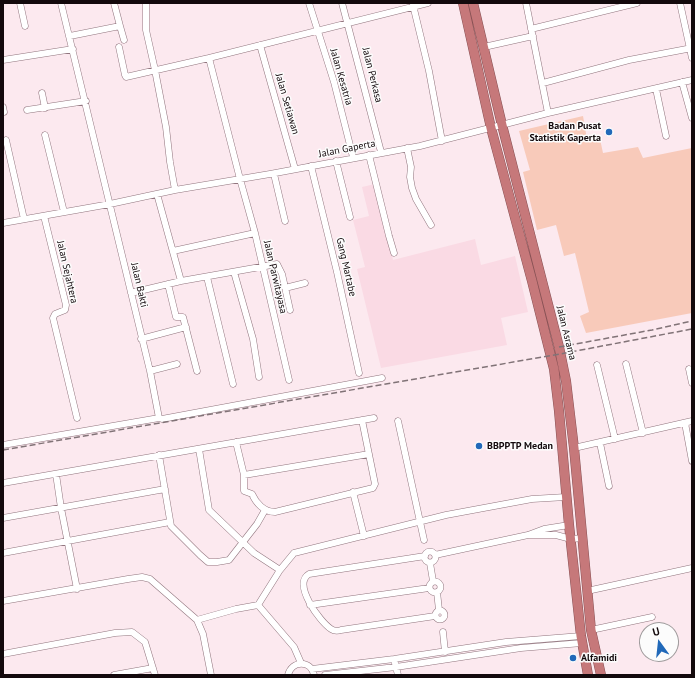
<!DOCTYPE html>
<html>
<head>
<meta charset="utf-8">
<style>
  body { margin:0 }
  #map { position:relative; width:695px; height:678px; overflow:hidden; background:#fce9ef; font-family:"PT Sans",sans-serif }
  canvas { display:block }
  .frame { position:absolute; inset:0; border:4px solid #13090c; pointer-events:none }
  .north { position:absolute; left:639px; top:622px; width:40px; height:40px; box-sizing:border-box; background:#fcfcfc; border:1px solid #9f9b9c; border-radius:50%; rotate:345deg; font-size:11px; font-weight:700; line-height:16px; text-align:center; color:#13090c }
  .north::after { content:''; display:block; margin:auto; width:14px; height:18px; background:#2169b9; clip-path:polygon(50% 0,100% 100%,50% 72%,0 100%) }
</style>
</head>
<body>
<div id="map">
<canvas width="695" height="678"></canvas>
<div class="frame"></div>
<div class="north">U</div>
</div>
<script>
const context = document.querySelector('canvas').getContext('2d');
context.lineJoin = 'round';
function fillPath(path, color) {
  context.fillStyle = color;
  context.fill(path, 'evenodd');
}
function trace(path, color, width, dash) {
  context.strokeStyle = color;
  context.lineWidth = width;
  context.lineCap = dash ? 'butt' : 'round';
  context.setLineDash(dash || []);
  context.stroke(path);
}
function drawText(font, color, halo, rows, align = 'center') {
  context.font = font + ' "PT Sans",sans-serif';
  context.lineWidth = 3;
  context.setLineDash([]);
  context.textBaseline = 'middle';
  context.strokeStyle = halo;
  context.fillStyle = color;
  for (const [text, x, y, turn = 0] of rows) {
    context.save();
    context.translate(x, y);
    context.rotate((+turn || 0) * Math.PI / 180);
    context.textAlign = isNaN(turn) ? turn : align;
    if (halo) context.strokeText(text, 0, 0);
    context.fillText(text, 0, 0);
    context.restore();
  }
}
fillPath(new Path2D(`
  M375 184 393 260 475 239 481 265 515 256 528 312 501 318 507 345 381 368 357 269 365 267 353 220 369 216 362 187Z`), '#fadae4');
fillPath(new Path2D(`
  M583 116 587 139H600L603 153 638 147 643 158 692 148V313L586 333 580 316 589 312 575 253 564 256 556 225 537 230 523 172 530 170 519 131Z`), '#f8caba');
const minor = new Path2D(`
  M20 3 25 26
  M61 3 150 371 159 418
  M146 3V30L155 70 166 127 170 162 175 190
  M309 3 334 82 353 157
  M342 3 381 152
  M526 3 548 113
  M680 3 692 58
  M413 5 429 71 442 141
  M120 26 124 40
  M531 29 637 3
  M70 36 120 26 114 3
  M260 45 295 169
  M119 47 125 75 126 77 209 58 428 3
  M484 47 533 36
  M209 58 240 179 255 233 289 380
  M3 60 73 49
  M682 82 692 118
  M543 83 629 60 692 48
  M656 89 666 136
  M42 93 45 108
  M3 107 4 112
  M27 110 86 101
  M45 135 64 212
  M6 140 24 219
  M407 148 411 167 410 177 412 188 416 199 431 225
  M369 155 389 236 394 253
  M336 161 350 217
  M311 166 337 272 359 373
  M274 174 285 221
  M157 194 181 281
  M44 216 66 305 65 310 55 314 53 318 77 418
  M3 223 110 204 175 190 270 174 420 146 548 113 692 80
  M173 251 255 233
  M234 272 253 339 259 377
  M207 277 233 384
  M168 284 176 317H183L197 371
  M285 288 305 283
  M131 293 181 281 277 264 282 274 290 310
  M141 339 186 327
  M626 364 643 433
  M597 365 615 439
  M689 369 692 383
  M150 371 177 364
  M398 421 424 540
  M685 423 692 461
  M236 442 244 475V491L252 494C256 503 264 512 275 512L373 488 375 484 362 420
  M600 443 609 486
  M3 445 159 418 162 419 382 378
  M574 448 692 421
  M199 449 209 510 254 553 280 570
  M159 455 171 526 200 555 208 562H217L229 560 257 524 265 510
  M56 474 61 508 77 589
  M244 475 369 454
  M3 483 374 418
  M353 492 364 536
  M3 518 165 489
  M529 535H556L571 539 583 538
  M424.5 557a5.5 5.5 0 1 1 11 0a5.5 5.5 0 1 1-11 0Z
  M3 553 170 522
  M435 555 528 535 544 529 569 525
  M425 556 309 574C292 584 320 622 331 629 334 631 338 631 341 630L435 616
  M430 563 433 581
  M429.5 587a5.5 5.5 0 1 1 11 0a5.5 5.5 0 1 1-11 0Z
  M587 591 692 568
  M437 592 439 610
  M3 601 128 579 142 577 150 579 197 620 236 609 258 605 294 647 301 663
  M258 605 280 570 294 553 446 515 532 499 566 497
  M310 605 429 588
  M435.5 615a4.5 4.5 0 1 1 9 0a4.5 4.5 0 1 1-9 0Z
  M197 620 203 634 211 675
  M591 630 652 617
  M443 632 445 652
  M3 654 115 633 132 632 145 642 155 675
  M395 663 398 675
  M312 669 394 659 506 642 581 636
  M114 675 153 668
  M288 675C292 660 311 660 314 675
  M325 675 396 667 521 648 582 643`);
const highway = new Path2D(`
  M463 3 491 128 532 281 554 369 559 411 569 525 581 636 588 675
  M473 3 502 125 559 347 566 381 574 448 591 630 601 675`);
trace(minor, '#91757e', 7);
trace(highway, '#875154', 10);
trace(minor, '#fff', 6);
trace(highway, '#c6787a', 9);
trace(new Path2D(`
  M559 347 652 330 692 321
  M3 450 560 354 692 329`), '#817377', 1.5, [6, 3]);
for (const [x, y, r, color] of [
  [609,132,4,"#2169b9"],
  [479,446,4,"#2169b9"],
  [573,658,4,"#2169b9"]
]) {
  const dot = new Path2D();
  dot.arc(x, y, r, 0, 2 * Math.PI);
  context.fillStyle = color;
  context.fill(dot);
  trace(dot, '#fcfcfc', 1.5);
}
drawText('10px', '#13090c', '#fcfcfc', [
  ["Jalan Perkasa",372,75,76],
  ["Jalan Kesatria",341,77,74],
  ["Jalan Setiawan",287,104,74],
  ["Jalan Gaperta",347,149,-11],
  ["Gang Martabe",346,267,77],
  ["Jalan Sejahtera",67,272,77],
  ["Jalan Parwitayasa",275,277,77],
  ["Jalan Bakti",139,285,77],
  ["Jalan Asrama",566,333,76]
]);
drawText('bold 10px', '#13090c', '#fcfcfc', [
  ["Badan Pusat",601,126,"right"],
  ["Statistik Gaperta",601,138,"right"],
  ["BBPPTP Medan",487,446],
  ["Alfamidi",581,658]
], 'left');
</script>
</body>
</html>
